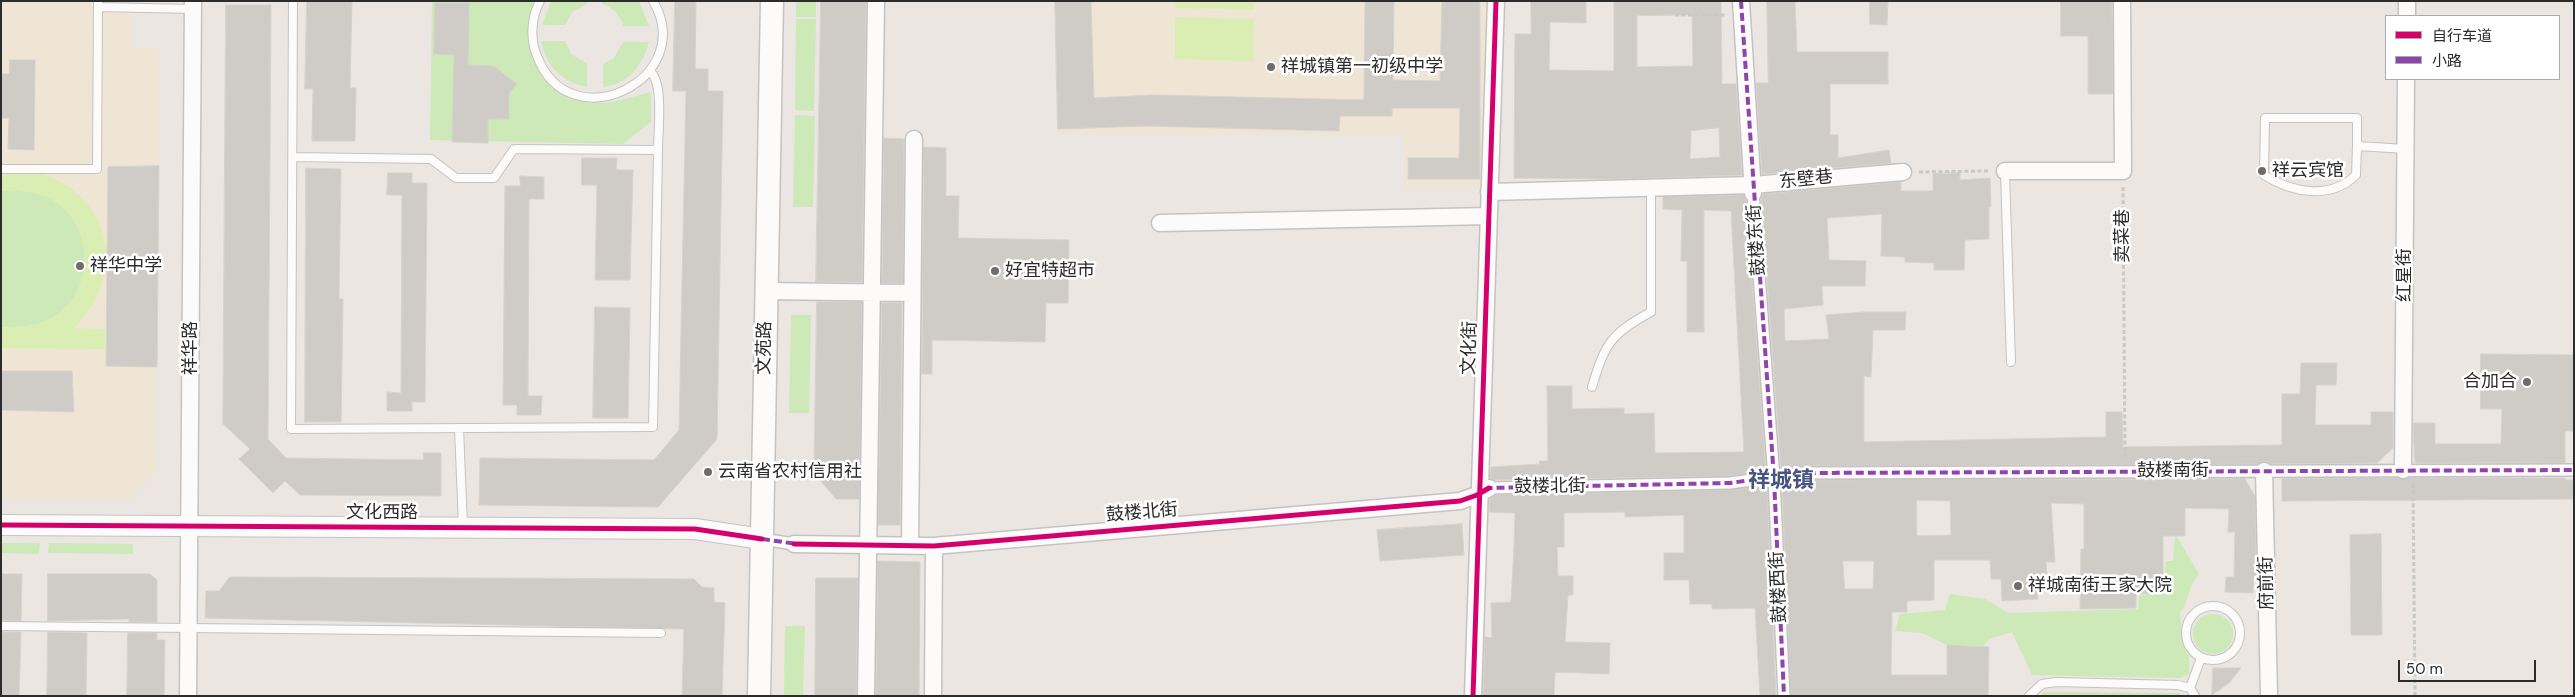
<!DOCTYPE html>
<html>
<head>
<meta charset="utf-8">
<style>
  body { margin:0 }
  #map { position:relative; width:2575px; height:697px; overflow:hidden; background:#ebe6e1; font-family:"DM Sans","Noto Sans SC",sans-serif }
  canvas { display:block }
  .frame { position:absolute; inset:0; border:2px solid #2c2c2c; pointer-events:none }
  .legend { position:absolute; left:2385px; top:15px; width:175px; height:65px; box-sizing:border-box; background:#fff; border:1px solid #ababab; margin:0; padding:6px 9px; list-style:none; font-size:15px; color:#2c2c2c }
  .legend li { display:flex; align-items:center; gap:10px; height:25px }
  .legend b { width:25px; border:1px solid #ababab }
  .scale { position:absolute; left:2398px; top:660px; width:138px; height:22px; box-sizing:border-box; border:2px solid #2c2c2c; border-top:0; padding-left:6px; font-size:15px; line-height:18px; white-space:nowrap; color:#2c2c2c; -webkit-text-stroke:4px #fff; paint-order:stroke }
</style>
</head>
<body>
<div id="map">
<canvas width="2575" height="697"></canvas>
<div class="frame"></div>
<ul class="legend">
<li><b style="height:6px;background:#d6006c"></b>自行车道</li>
<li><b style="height:6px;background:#8e44ad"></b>小路</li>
</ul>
<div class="scale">50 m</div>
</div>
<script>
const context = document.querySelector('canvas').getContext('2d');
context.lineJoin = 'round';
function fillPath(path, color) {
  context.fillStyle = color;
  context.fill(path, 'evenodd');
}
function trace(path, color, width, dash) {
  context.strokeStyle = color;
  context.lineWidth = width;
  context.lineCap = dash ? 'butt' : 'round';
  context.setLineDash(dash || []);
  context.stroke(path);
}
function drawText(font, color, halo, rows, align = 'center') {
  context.font = font + ' "DM Sans","Noto Sans SC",sans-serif';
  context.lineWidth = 5;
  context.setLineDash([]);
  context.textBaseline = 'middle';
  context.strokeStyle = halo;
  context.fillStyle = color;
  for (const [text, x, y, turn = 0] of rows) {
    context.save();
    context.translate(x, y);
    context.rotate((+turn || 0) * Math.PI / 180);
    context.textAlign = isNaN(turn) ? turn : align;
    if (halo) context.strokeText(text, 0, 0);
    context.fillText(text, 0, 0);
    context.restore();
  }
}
fillPath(new Path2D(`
  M1 1H131V48L159 49 157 470 132 499 1 498Z
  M1054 1H1487L1486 189H1404V136L1057 133Z`), '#efe5d5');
fillPath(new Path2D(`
  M432 1H533C525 42 529 79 573 96 583 99 595 104 606 103 621 101 637 95 651 92V122L623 144 430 140Z
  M551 1H587V4L572 12 565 25H542Z
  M602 1H639L649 26H623C621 16 613 7 602 4Z
  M796 1H816V17H796Z
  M796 19H816L814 111 795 110Z
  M541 41H565L571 54 587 64V87C563 83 545 65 541 41Z
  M623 42H649C643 65 628 84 603 87V64L614 58Z
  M795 115 815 116 813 207H793Z
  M1 191C17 191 32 190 47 197 96 220 98 294 50 319 35 327 18 327 1 327Z
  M791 315H811L809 413H789Z
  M2175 534 2199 574 2191 586 2185 605 2180 613 2182 634 2189 654V674L2180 678 2032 675 2012 632 1989 639 1983 646 1947 645 1922 633 1895 631 1900 614 1945 610 1950 594 1985 599 2008 613 2138 609 2139 596 2164 590 2166 561H2173Z
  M1 543H40L39 554 1 553Z
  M49 543 133 544V554L48 553Z
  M2193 634a20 20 0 1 1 40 0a20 20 0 1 1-40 0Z
  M785 626H805L803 696H784Z
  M2042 692 2180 693V696H2042Z`), '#cde9b7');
fillPath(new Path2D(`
  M1176 1H1254V10L1175 8Z
  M1175 17 1254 19 1253 61 1175 59Z
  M1 170C15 171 30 169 43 174 115 199 125 278 74 328L105 329V349L1 348V327C18 327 35 327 50 319 98 294 96 220 47 197 32 190 17 191 1 191Z`), '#daeeb4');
const building = new Path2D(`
  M307 1H352L350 88H356L355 141H312L313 89H305Z
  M675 1H696L695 69H708V91H723L717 439 658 507 479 505 480 458 654 460 679 430 686 91H673Z
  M821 1H866L862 282H816Z
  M1055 1H1091L1094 98 1153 95 1364 100 1365 1H1394L1393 80 1440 81 1442 1H1480V179H1408V158H1459L1460 108H1392V116H1340L1339 131 1147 126 1058 129Z
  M1531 1H1586V23L1550 22 1549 70 1614 71V1H1721L1722 84H1736L1742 175 1616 179 1514 178 1515 34H1531ZM1692 15 1693 66 1637 67V16ZM1719 128 1720 157 1690 159 1691 131Z
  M1767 1H1795L1797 52H1888V84H1830V135H1838V158L1889 150 1891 163 1762 174 1756 83H1768Z
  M1870 1H1888L1887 25 1870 24Z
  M2061 1H2112L2113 94H2088V36H2061Z
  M435 3H469L468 65 493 66 517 84 509 93V119H488V143L452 142 454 55 434 54Z
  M226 5H271L268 439 286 458 424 460 423 453H441V496L300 495 285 481 273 493 239 459 250 449 223 424Z
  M10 60H35L34 150 8 149 9 118H1V74H9Z
  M884 138 904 139 903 283H882Z
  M924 147 946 148V196H959L958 238 1069 240 1068 303H1046L1045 342 932 340V374H922Z
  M582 158H617L616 170H633L630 280H595L597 185H582Z
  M159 166 157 367 106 366 108 167Z
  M306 168 341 169 339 299H343L341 422H305Z
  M388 173H412V183H427L425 402H412V411H387V392L401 393 402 195H387Z
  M1960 173V180L1990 178 1991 206 1989 207V239L1965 240 1964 270H1934V263L1905 262V257L1881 256 1882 214 1827 218 1829 260 1866 261 1865 286H1822L1823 305 1784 309 1785 341 1829 339 1826 315 1864 312H1906L1905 330H1873L1871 377 1864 376V442L2106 437V412H2122L2123 447 2282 445V394H2300L2301 363H2337L2336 385H2316L2315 425H2371V412H2393V448L2377 463 2270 464 2264 461 2258 464 1803 466 1781 468 1761 199 1763 194 1901 182V191H1933V174Z
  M520 176 544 177V199H529L528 396H542L541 415H517V405H503L505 186H520Z
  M1744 195 1746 200 1766 471 1729 476 1495 480 1490 478 1491 467 1540 464 1539 461H1548L1547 386H1572V409L1624 408V414L1654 413 1655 453 1744 452 1731 211 1704 210V332H1687V261H1681L1682 210 1663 209V197Z
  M817 302H862L859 499H836L814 473Z
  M882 303H902L900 525H878Z
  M595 307 630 308 628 418H593Z
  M2481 354 2574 355V431H2565V463H2415L2413 423H2435V444H2501L2502 409H2481Z
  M1 371H72L74 412 1 410Z
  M2360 478H2565V480H2574V499L2282 501V479Z
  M2245 479 2255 496 2256 576H2254L2253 593 2225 592 2226 577H2234L2235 532H2228L2229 509 2185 508V536H2163V593L2136 594V608L2080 609 2081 549H2084V504L2051 503 2055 562H2046L2047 576 2037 577 2038 599 2002 601 2001 579H1991L1990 560H1934V600L1907 601V612H1892L1891 675H1947V645L1989 647 1988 696H1791L1782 483 1804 480ZM1917 500 1950 501 1951 535 1917 536ZM1843 561H1874L1873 589H1845Z
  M1767 486 1776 696H1760L1755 608 1712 609V604H1690L1689 580H1664V553H1684V515L1625 517V512L1564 513V547H1557L1558 576H1573V595H1568L1565 642 1610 643 1609 674 1555 672 1554 696H1483L1485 637 1492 638 1491 603 1511 602 1514 547 1515 513 1489 512 1490 499 1495 495 1730 490Z
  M1462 524 1464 555 1380 561 1377 530Z
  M2381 534 2382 635H2351L2350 535Z
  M878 561 920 562 919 696H876Z
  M1 574H22L21 621 1 620Z
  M48 574H150L157 580V622H129V619L48 621Z
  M230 577 694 579 702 587 714 588V602L725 603 722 696H682L684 629 205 618 206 591H219Z
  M816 578H858L856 696H815Z
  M1 632H21L19 696H1Z
  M48 632 87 633 86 696H47Z
  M128 633H157V640H165L164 696H127Z
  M2213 668H2241L2229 683 2212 695Z`);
fillPath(building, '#cfccc8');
trace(building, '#d6d2cd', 1);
const service = new Path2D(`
  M540 1C531 18 530 39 537 56 570 143 699 78 653 1
  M98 7 193 9
  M650 71C664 83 658 131 658 150
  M2357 146 2356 175C2330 200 2293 193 2264 175L2265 118H2357V146L2406 149
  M293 157 431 159 456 178H494L514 149 658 150 653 427 291 429 293 1
  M1 169H97L98 1
  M2005 171 2011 362
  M1592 387C1605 344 1610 334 1651 312V188
  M459 428 463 526
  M2186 633a27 27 0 1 1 54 0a27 27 0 1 1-54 0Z
  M1 626 661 633
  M2190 688 2201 658
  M2029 696 2042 684 2056 682 2178 685 2190 688 2195 696`);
const pedestrian = new Path2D(`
  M1753 193 1774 479 1784 696
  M1489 488 1730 483 1803 473 2574 470
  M762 539 794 544`);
const minor = new Path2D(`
  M1741 1 1753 193
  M2407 16V1
  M2005 171H2123L2122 1
  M1489 192 1753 185 1903 172
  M1160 223 1489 216
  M766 291 912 293
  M2403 470 2406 79
  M2264 471 2269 696
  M794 544 934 546 1460 501 1477 495 1489 488
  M910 545 914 139
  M188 696 193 1
  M866 696 876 1
  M933 696 934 546
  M1473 696 1496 1`);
const tertiary = new Path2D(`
  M1 525 695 529 762 539`);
const secondary = new Path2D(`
  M759 696 772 1`);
trace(service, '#c4c3c3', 10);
trace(pedestrian, '#c4c3c3', 14);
trace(minor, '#c4c3c3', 19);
trace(tertiary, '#c4c3c3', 22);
trace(secondary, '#c4c3c3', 25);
trace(new Path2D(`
  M1675 15H1727
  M1919 172 1990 171
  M2123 187 2125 459
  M2413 484 2415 696`), '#c8c8c7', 3, [4, 2.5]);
trace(service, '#fcfbfa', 8);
trace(pedestrian, '#fcfbfa', 11);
trace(minor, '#fcfbfa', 16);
trace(tertiary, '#fcfbfa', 20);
trace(secondary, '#fcfbfa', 22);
trace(new Path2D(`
  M1741 1 1774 479 1784 696
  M1485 490 1489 488 1730 483 1803 473 2574 470
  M762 539 797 544`), '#8e44ad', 4, [8, 4]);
trace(new Path2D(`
  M1 525 695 529 762 539
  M794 544 934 546 1460 501 1477 495 1489 488
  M1473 696 1496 1`), '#d6006c', 5);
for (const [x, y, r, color] of [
  [1271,67,5,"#6f6d6b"],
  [2262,171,5,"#6f6d6b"],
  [80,266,5,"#6f6d6b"],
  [995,271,5,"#6f6d6b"],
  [2527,382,5,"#6f6d6b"],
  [708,472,5,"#6f6d6b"],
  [2018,586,5,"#6f6d6b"]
]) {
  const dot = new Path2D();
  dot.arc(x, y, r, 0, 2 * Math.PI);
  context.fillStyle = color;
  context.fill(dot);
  trace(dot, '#fff', 2);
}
drawText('18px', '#2c2c2c', '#fff', [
  ["祥城镇第一初级中学",1281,67],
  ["祥云宾馆",2272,171],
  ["祥华中学",90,266],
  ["好宜特超市",1005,271],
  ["合加合",2517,382,"right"],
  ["云南省农村信用社",718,472],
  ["祥城南街王家大院",2028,586]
], 'left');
drawText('18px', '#2c2c2c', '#fff', [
  ["东壁巷",1806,180,-6],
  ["卖菜巷",2123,236,-90],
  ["鼓楼东街",1757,240,-94],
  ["红星街",2405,275,-90],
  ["祥华路",191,348,-90],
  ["文苑路",765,348,-89],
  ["文化街",1470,348,-88],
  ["鼓楼南街",2173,471],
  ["鼓楼北街",1550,487,-1],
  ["文化西路",382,513],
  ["鼓楼北街",1142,513,-5],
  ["府前街",2267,583,-91],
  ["鼓楼西街",1779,587,-93]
]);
drawText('bold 22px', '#475482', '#fff', [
  ["祥城镇",1781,481]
]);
</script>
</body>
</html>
